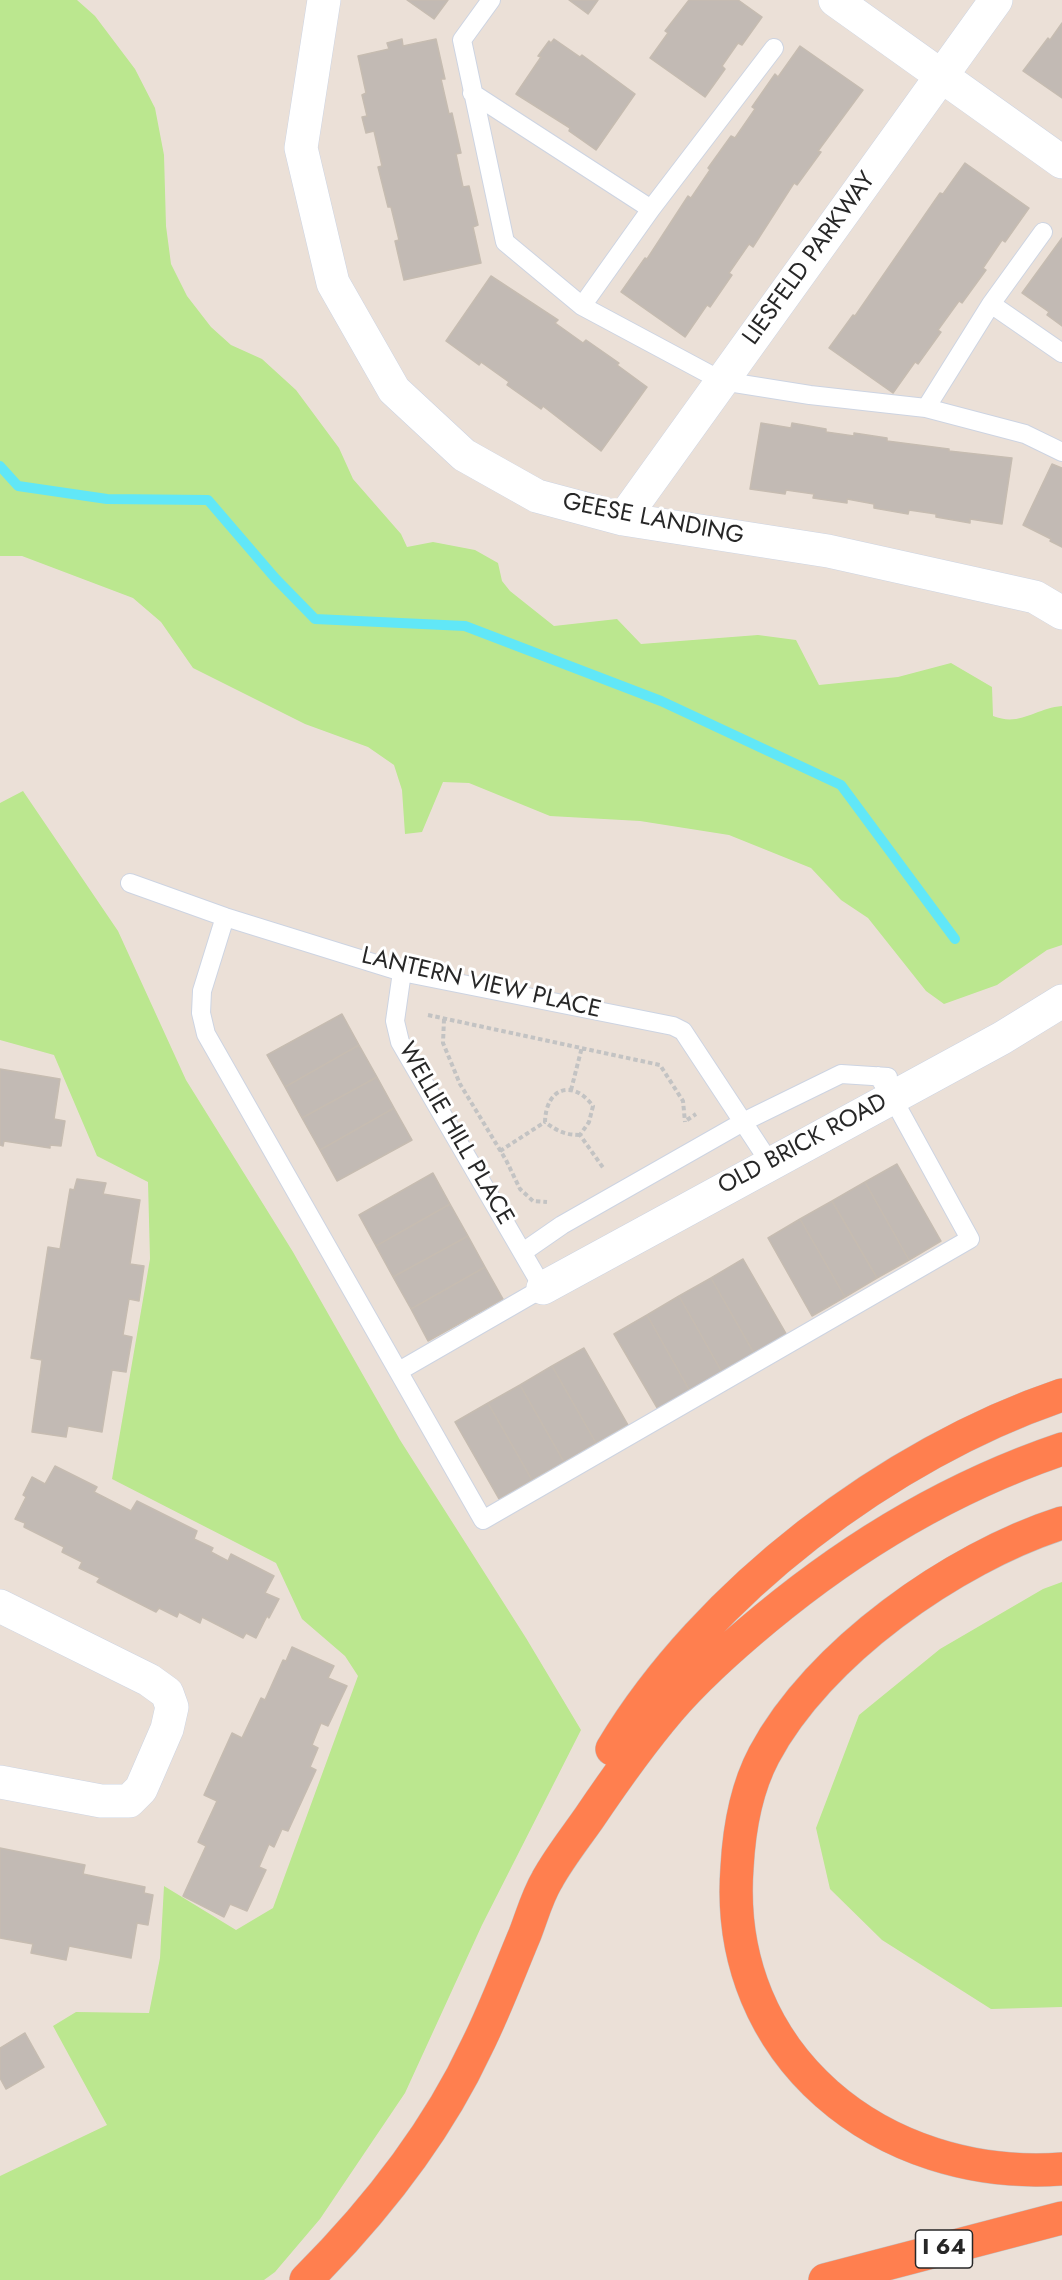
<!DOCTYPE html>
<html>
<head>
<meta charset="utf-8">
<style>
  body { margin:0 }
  canvas { display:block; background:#ebe0d7 }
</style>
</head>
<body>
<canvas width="1062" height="2280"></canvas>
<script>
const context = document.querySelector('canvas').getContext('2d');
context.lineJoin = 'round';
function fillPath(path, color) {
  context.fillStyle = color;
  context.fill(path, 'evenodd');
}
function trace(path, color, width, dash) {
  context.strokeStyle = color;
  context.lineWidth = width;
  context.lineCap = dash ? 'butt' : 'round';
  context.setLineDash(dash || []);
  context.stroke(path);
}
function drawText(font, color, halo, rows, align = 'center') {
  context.font = font + ' Jost,sans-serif';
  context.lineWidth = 6;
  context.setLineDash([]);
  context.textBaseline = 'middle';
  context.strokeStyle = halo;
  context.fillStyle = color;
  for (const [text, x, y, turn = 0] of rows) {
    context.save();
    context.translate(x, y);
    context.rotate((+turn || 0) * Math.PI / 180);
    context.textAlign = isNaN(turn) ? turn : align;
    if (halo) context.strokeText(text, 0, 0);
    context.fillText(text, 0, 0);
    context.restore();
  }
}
fillPath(new Path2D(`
  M0 0H77L95 16 135 69 155 108 164 155 166 226 171 264 187 296 211 327 231 345 262 359 296 390 339 448 353 479 401 534 407 547 433 542 475 550 498 563 502 581 510 591 554 626 617 619 641 644 758 635 796 640 819 685 898 677 951 663 992 687 993 716C1020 727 1036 708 1062 706V945L1047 950 997 985 944 1004 926 991 868 918 841 900 811 868 729 835 640 821 550 816 469 783 443 782 422 832 405 834 402 790 394 765 368 747 305 724 193 668 161 622 133 598 22 556H0Z
  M23 791 118 931 186 1080 293 1252 400 1440 526 1638 581 1730 482 1925 405 2093 320 2219 275 2272 264 2280H0V2176L107 2125 53 2026 76 2012 149 2013 160 1958 164 1886 236 1930 273 1908 358 1676 345 1656 302 1619 276 1563 112 1479 150 1259 148 1182 97 1156 54 1055 0 1040V803Z
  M1062 1582V2007L991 2009 882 1940 830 1889 816 1828 859 1715 940 1649 1043 1589Z`), '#bbe78f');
trace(new Path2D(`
  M0 466 18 486 107 499 208 500 275 578 315 619 465 626 661 701 841 785 955 939`), '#61e7f7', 10);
const building = new Path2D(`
  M407 0H448L434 19Z
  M569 0H598L588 14Z
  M689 0H738L762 17 742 45 738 43 722 66 725 69 705 97 650 58 668 33 665 31Z
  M1062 23V98L1023 71 1048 38 1050 40Z
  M402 39 403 46 436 39 445 79H441L449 114 452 113 461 153 456 154 463 187 469 186 478 225 473 227 481 263 404 280 395 241 399 240 391 207H388L378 167 382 166 374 131 366 133 362 117 367 116 362 95 366 93 358 56 389 49 387 43Z
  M554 39 580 57 582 55 635 94 596 150 569 131 570 128 516 94 541 57 538 56 549 41 551 43Z
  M800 46 863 90 818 151 821 152 797 185 794 183 753 247 749 244 729 273 732 275 710 307 707 305 685 337 621 292 645 258 647 259 688 196 691 198 710 170 708 168 731 136 735 138 755 109 752 107 775 74 778 77Z
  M965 163 1029 208 1005 242 1002 240 983 268 986 270 962 303 959 301 938 330 941 332 918 364 915 362 893 393 829 348 853 315 855 316 940 193 943 194Z
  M1062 238V326L1047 315 1049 312 1022 293Z
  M491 276 558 320 555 323 583 343 586 340 619 363 617 365 647 387 601 451 543 406 541 409 507 385 509 382 481 362 479 365 446 341Z
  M761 423 791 428 792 423 826 429V432L854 436V433L887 438V441L949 449V451L1012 458 1002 524 970 519V523L936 517V514L909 510 908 514 874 508V504L847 499V503L813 498 814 494 786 490 785 494 750 489Z
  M1052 464 1062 468V547L1050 541 1051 539 1023 525Z
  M342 1014 359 1045 285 1087 267 1055Z
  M359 1045 377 1077 302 1118 285 1087Z
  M0 1069 60 1079 54 1119 65 1121 61 1146 50 1145V1148L4 1141 3 1146 0 1145Z
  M377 1077 394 1108 320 1150 302 1118Z
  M394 1108 412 1140 337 1181 320 1150Z
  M897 1164 941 1241 909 1260 865 1182Z
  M433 1173 450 1204 376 1246 359 1215Z
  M77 1179 106 1183 103 1194 140 1200 130 1264 144 1266 139 1301 129 1299 123 1335 132 1337 126 1372 112 1370 102 1432 68 1426 66 1437 32 1432 42 1360 31 1358 48 1247 60 1249 70 1189 74 1190Z
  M865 1182 909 1260 877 1278 832 1201Z
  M832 1201 877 1278 845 1297 800 1219Z
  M450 1204 468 1236 393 1277 376 1246Z
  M800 1219 845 1297 812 1316 768 1238Z
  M468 1236 485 1267 411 1309 393 1277Z
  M743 1259 788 1337 755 1355 711 1278Z
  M485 1267 503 1299 428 1341 411 1309Z
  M711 1278 755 1355 723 1374 679 1296Z
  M679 1296 723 1374 691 1393 647 1315Z
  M647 1315 691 1393 659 1411 614 1334Z
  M584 1348 628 1425 596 1443 552 1366Z
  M552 1366 596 1443 564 1462 520 1385Z
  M520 1385 564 1462 532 1480 488 1403Z
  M488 1403 532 1480 499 1499 455 1422Z
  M55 1466 97 1487 94 1492 131 1511 137 1501 197 1531 194 1539 213 1548 211 1552 228 1561 231 1554 274 1576 265 1593 279 1599 269 1618 267 1616 256 1638 246 1633 243 1638 202 1617 200 1623 179 1612 177 1617 159 1608 156 1612 97 1582 100 1578 79 1568 82 1562 62 1552 64 1547 24 1527 25 1523 15 1519 26 1497 23 1495 32 1477 45 1484Z
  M292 1647 334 1666 328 1678 347 1686 328 1726 321 1723 312 1745 318 1748 310 1767 316 1770 288 1831 282 1829 274 1847 269 1844 259 1867 266 1870 247 1911 230 1904 224 1917 183 1896 206 1846 198 1842 217 1801 204 1795 232 1733 242 1738 261 1698 265 1700 283 1660 286 1661Z
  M0 1848 85 1865 83 1874 145 1887 144 1893 153 1895 148 1925 137 1923 131 1958 69 1946 66 1960 31 1953 33 1944 0 1938Z
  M25 2033 44 2067 6 2089 0 2078V2048Z`);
fillPath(building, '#c2bab4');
trace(building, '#c6bcb1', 1.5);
const service = new Path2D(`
  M491 0 462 40 505 242 582 306 722 381 810 395 926 408 1025 434 1062 452
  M472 93 651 209 774 48
  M991 304 1062 353
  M582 306 651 209
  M926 408 991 304 1043 232
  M130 883 225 917 402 972 673 1026 683 1031 770 1163
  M225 917 202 991 201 1013 206 1034 483 1520 970 1239 892 1097 878 1076
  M523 1252 562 1225 743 1122 841 1074 888 1077
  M399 1371 543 1288 400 1042 395 1021 402 972`);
const minor = new Path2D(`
  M324 0 301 148 333 283 394 390 464 455 537 496 623 519 828 551 1035 597 1062 613
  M835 0 1062 162
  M623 519 996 0
  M543 1288 1002 1038 1062 1001
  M0 1606 149 1680 167 1693 172 1707 167 1729 141 1789 129 1801H101L0 1782`);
const motorway = new Path2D(`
  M1062 1523C953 1558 818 1653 764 1755 746 1789 739 1830 737 1868 723 2056 882 2182 1062 2169
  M612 1749C706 1592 890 1453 1062 1395
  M306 2280C374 2212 436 2134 477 2046 495 2010 509 1972 525 1934 532 1916 537 1897 547 1880 559 1858 575 1838 589 1818 614 1781 640 1744 669 1710 698 1676 731 1647 766 1618 854 1545 953 1486 1062 1449
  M825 2280 1062 2218`);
trace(service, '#cdd4e2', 20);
trace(minor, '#cdd4e2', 34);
trace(motorway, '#c3c3c3', 34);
trace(new Path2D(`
  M428 1015 660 1065 683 1101 685 1122
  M444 1019 443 1043 460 1084 506 1160 520 1189 533 1201 547 1202
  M571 1090 582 1047
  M687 1120 696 1114
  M580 1135C565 1135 557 1131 545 1122 546 1087 573 1079 593 1106L589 1122 580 1135 604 1169
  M500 1151 545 1122`), '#c3c3c3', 4, [4.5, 3]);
trace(service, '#fff', 18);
trace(minor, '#fff', 33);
trace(motorway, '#ff7f4f', 33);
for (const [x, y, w] of [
  [944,2249,57]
]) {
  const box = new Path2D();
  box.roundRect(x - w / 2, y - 19, w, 38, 4.5);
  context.fillStyle = '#fff';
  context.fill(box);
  trace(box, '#272727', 1.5);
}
drawText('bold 22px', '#272727', null, [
  ["I 64",944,2249]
]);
drawText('24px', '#272727', '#fff', [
  ["LIESFELD PARKWAY",810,259,-54],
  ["GEESE LANDING",653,520,11],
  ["LANTERN VIEW PLACE",481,984,13],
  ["WELLIE HILL PLACE",455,1134,60],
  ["OLD BRICK ROAD",803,1145,-28]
]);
</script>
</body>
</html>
